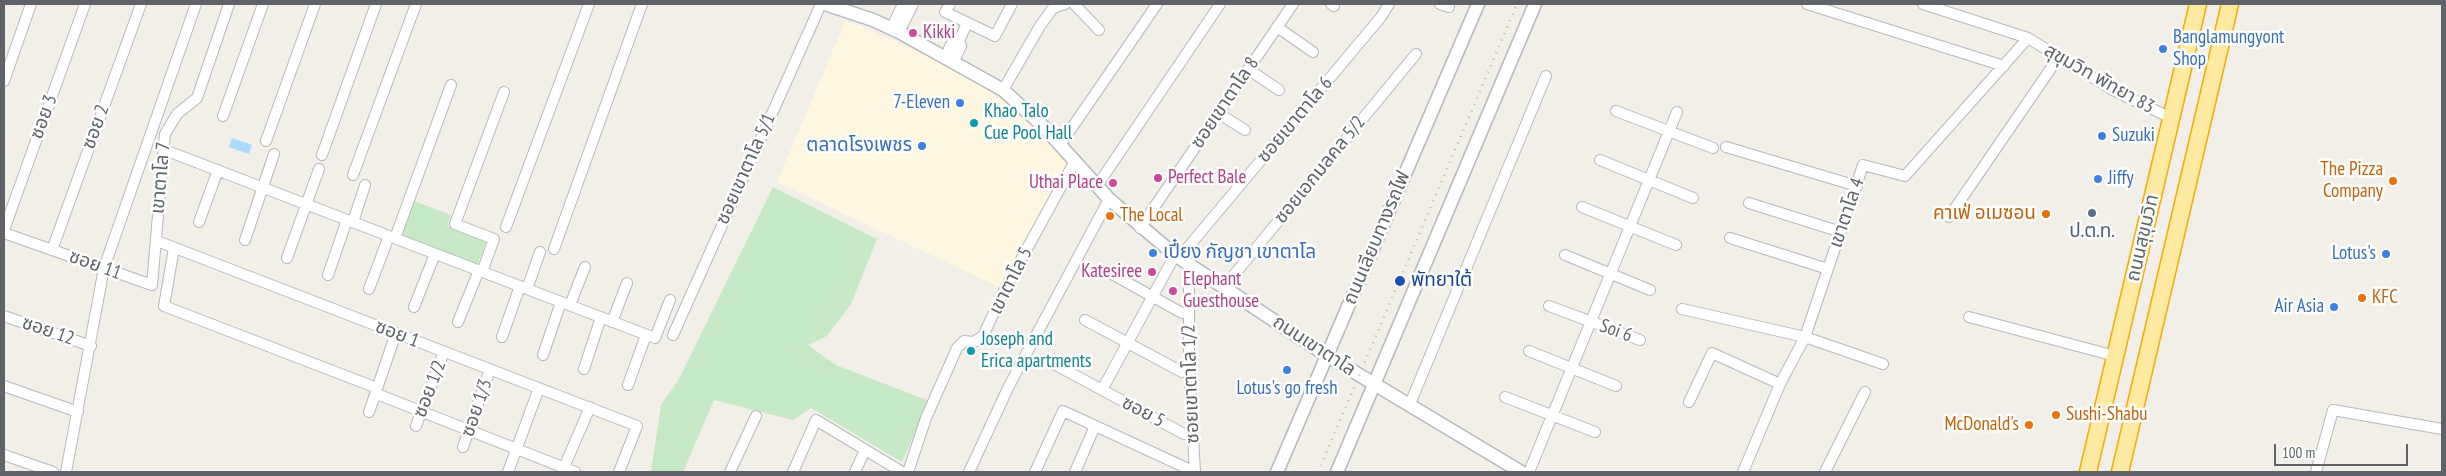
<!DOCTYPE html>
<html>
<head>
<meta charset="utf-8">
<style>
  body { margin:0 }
  #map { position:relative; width:2446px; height:476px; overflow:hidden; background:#f1efe8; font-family:"PT Sans Narrow",sans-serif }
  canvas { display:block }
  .frame { position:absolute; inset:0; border:5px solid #5f6368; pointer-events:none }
  .scale { position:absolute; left:2274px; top:444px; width:134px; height:22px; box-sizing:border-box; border:2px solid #5f6368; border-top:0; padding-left:6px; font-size:15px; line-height:18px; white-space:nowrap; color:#5f6368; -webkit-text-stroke:4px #fff; paint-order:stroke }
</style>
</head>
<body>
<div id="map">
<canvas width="2446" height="476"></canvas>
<div class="frame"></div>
<div class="scale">100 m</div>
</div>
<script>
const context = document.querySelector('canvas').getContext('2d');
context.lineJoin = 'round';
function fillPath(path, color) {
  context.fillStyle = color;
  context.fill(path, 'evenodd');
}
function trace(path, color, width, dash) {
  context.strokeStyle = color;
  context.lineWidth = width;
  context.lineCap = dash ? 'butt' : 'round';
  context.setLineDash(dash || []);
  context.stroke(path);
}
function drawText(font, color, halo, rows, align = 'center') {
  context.font = font + ' "PT Sans Narrow","Noto Sans Thai",sans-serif';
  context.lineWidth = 5;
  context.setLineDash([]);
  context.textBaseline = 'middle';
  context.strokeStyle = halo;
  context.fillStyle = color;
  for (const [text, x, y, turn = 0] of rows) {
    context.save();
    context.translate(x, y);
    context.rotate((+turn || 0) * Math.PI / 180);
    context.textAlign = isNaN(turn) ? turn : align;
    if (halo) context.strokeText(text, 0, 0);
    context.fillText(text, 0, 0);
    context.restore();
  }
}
fillPath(new Path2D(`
  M845 22 863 27 949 66 998 97 1034 128 1069 164 1003 289 777 182Z`), '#fef7e0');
fillPath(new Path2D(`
  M773 187 877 239 851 304 827 336 808 345 836 365 929 401 902 462 811 408 793 420 714 400 683 472H651L661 405 679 379Z
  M414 201 451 215 447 226 486 242 477 265 401 235Z`), '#c5e8c5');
fillPath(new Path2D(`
  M232 138 252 145 249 154 229 147Z`), '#aadaff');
const minor = new Path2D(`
  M950 4 945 12 995 36 1012 4
  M1074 4 1099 30
  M1331 4 1334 6
  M1440 4 1449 7
  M1807 4 2004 66
  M1923 4 2028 38 2113 90 2171 118
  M1277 27 1313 52
  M891 29 903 4
  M899 32 913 4
  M945 57 952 43 959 41
  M954 61 961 46 959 41 967 23
  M1248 69 1279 90
  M4 81 31 4
  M1003 90 1040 26 1053 8 1065 4
  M1616 111 1713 148
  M1218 113 1245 130
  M223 116 263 4
  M266 141 315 4
  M1060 145 1157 4
  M1726 147 1857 186
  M162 149 655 338 670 300
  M322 155 376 4
  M1600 160 1693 198
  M353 175 416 4
  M1097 186 1220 4
  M1749 203 1841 232
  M1582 207 1676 245
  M1949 217 2058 58
  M199 222 218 170
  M353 222 365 185
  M506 227 589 4
  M1140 228 1293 4
  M4 230 85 4
  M4 233 152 285 165 134 177 114 197 98 229 4
  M395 238 451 85
  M1730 238 1828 269
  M245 240 274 154
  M157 241 637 426 619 472
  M174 248 164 306 377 388
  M554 249 642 4
  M52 250 141 4
  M1565 255 1650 290
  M287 258 319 169
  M1179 258 1381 17 1389 4
  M1189 265V365L1195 472
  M482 272 494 239 455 224 504 92
  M1110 273 1182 313
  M328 275 347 220
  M1224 287 1416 54
  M369 289 389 236
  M527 289 540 252
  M570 305 585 267
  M1549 306 1640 340
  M414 307 435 254
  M1682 309 1805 337 1883 364
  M4 316 91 346
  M1969 317 2115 356
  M1085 320 1182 372
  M458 322 479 270
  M612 322 627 283
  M673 335 821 4
  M502 337 520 286
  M1529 351 1616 386
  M543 355 561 302
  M1054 364 1184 434
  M584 369 601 317
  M628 385 646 335
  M4 386 78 412
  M1102 390 1175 255
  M377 394 575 472
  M1505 397 1595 432
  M1689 402 1712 353 1780 384
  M1410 404 1546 76
  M369 412 396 333
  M416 426 444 352
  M463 447 490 369
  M4 455 53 472
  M66 472 104 268 196 4
  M508 472 539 388
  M562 472 590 407
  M730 472 756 416
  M793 472 816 420 902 472
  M855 472 865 450
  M908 472 926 418 957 348 964 341 974 342 983 336 1006 287 1075 161
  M969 472 1009 386 1109 199
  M1035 472 1063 411 1195 472
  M1075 472 1095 426
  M1529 472 1677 112
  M1743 472 1780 384 1805 337 1863 165 1905 176 2028 38
  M1825 472 1865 392
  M2316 472 2333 410 2442 429`);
const tertiary = new Path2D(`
  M825 4 873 20 899 32 1003 90 1043 126 1109 199 1175 255 1326 355 1521 472
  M1277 472 1478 4
  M1337 472 1535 4`);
const trunk = new Path2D(`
  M2088 472 2198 4
  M2120 472 2230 4`);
trace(minor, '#b5b8bc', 12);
trace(tertiary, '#b5b8bc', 15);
trace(trunk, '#f9ab00', 19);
trace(minor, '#fff', 10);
trace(tertiary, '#fff', 12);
trace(trunk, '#feeaa1', 16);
trace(new Path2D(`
  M1318 472 1517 4`), '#b6b7b8', 2.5, [1, 6]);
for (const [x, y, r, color] of [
  [913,33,5,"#d1479c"],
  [2163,49,5,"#3f7fe0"],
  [960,103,5,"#3f7fe0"],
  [974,123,5,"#0f9aa8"],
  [2102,136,5,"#3f7fe0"],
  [922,146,5,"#3f7fe0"],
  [1158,178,5,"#d1479c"],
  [2098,179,5,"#3f7fe0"],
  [2393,181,5,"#e8710a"],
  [1113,183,5,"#d1479c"],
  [2092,213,5,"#5c6f8a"],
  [2046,214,5,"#e8710a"],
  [1110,216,5,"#e8710a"],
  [1153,253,5,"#3f7fe0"],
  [2386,254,5,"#3f7fe0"],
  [1152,272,5,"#d1479c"],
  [1400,281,6,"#1a4fb4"],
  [1173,291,5,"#d1479c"],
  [2362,298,5,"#e8710a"],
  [2334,307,5,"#3f7fe0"],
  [971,351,5,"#0f9aa8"],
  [1287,370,5,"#3f7fe0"],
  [2056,415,5,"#e8710a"],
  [2029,425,5,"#e8710a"]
]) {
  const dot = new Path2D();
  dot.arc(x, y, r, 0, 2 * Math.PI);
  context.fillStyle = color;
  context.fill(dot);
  trace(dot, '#fff', 2);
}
drawText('19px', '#b23c85', '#fff', [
  ["Kikki",923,33],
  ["Perfect Bale",1168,178],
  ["Uthai Place",1103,183,"right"],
  ["Katesiree",1142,272,"right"],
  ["Elephant",1183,280],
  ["Guesthouse",1183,302]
], 'left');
drawText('19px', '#366cbe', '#fff', [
  ["Banglamungyont",2173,38],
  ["Shop",2173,60],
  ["7-Eleven",950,103,"right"],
  ["Suzuki",2112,136],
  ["ตลาดโรงเพชร",912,146,"right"],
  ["Jiffy",2108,179],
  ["เปี๋ยง กัญชา เขาตาโล",1163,253],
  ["Lotus's",2376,254,"right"],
  ["Air Asia",2324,307,"right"],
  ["Lotus's go fresh",1287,389,"center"]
], 'left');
drawText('19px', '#5f6368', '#fff', [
  ["สุขุมวิท พัทยา 83",2099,79,29],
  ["ซอยเขาตาโล 8",1225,103,-56],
  ["ซอย 3",44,117,-70],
  ["ซอยเขาตาโล 6",1295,120,-50],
  ["ซอย 2",96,127,-70],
  ["ซอยเขาตาโล 5/1",746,169,-66],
  ["ซอยเอกมลคล 5/2",1320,170,-51],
  ["เขาตาโล 7",161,178,-85],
  ["เขาตาโล 4",1847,213,-71],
  ["ถนนเลียบทางรถไฟ",1377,238,-67],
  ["ถนนสุขุมวิท",2143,238,-77],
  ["ซอย 11",95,265,20],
  ["เขาตาโล 5",1011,281,-63],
  ["ซอย 12",48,331,19],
  ["Soi 6",1616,331,20],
  ["ซอย 1",397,334,21],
  ["ถนนเขาตาโล",1314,346,33],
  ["ซอยเขาตาโล 1/2",1191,384,-92],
  ["ซอย 1/2",430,389,-69],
  ["ซอย 1/3",477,408,-71],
  ["ซอย 5",1143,412,28]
]);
drawText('19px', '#0d838f', '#fff', [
  ["Khao Talo",984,112],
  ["Cue Pool Hall",984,134],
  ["Joseph and",981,340],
  ["Erica apartments",981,362]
], 'left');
drawText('19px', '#c56008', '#fff', [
  ["The Pizza",2383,170],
  ["Company",2383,192],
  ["คาเฟ่ อเมซอน",2036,214],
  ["The Local",1120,216,"left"],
  ["KFC",2372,298,"left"],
  ["Sushi-Shabu",2066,415,"left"],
  ["McDonald's",2019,425]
], 'right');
drawText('19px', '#4e5e75', '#fff', [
  ["ป.ต.ท.",2092,232]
]);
drawText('19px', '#164399', '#fff', [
  ["พัทยาใต้",1411,281]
], 'left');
</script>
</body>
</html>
